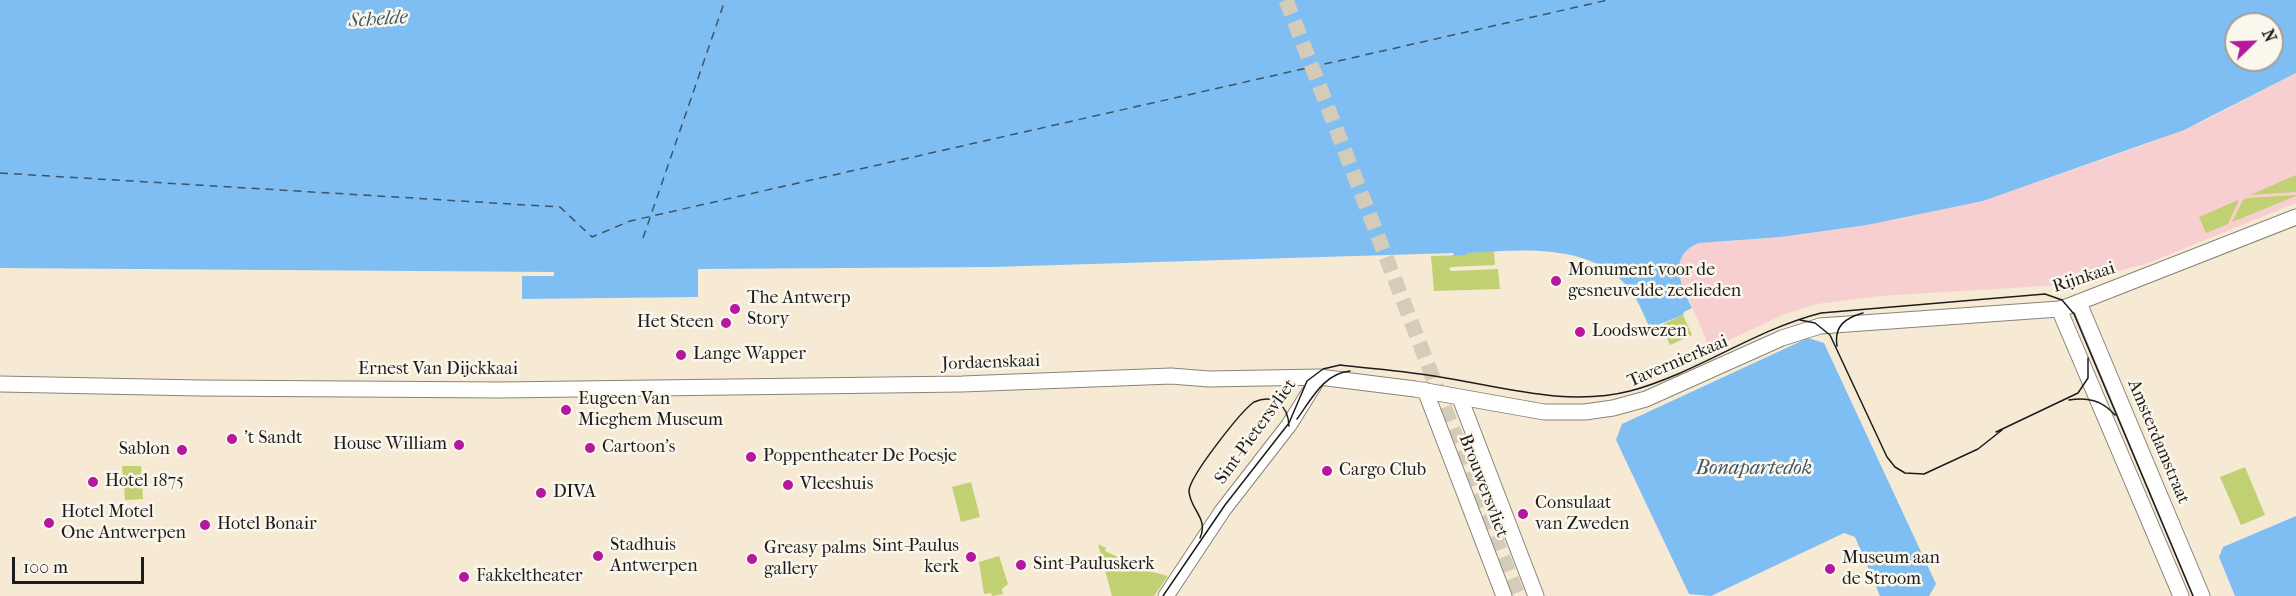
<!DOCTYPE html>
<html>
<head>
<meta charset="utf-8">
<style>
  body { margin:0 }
  #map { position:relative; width:2296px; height:596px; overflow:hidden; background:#f6ead5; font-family:"IM FELL French Canon",serif }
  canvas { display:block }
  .north { position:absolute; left:2224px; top:12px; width:60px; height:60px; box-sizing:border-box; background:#fbf7ec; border:2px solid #a29f99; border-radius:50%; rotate:67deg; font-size:16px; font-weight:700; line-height:24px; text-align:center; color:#1c1c1c }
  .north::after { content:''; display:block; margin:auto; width:21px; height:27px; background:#b5179e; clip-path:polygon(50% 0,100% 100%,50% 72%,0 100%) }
  .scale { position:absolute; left:12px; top:557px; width:132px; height:27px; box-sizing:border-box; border:3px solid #1c1c1c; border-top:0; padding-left:8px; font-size:18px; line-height:21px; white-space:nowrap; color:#1c1c1c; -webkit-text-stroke:4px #fbf7ec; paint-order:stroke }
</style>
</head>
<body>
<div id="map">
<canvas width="2296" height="596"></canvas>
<div class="north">N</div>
<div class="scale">100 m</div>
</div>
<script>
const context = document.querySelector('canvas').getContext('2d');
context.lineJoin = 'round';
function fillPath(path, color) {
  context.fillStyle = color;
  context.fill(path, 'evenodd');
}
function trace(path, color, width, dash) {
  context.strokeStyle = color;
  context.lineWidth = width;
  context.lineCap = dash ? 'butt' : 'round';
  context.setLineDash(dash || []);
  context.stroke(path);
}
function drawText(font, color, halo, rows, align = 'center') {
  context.font = font + ' "IM FELL French Canon",serif';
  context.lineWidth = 5;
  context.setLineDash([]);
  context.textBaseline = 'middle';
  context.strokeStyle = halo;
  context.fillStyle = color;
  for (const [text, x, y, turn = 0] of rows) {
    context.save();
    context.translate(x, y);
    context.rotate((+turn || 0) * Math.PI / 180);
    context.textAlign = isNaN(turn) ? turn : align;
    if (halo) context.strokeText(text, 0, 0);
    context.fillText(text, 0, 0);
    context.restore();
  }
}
fillPath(new Path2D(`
  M2296 73V203L2146 264 2061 285 1880 296 1817 304 1785 314 1710 349 1681 281 1679 273 1680 260 1687 250 1699 243 1781 237 1867 225 1983 201 2144 145 2206 120Z`), '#f7cfd1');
fillPath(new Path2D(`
  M2296 175V192L2250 195Z
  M2296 195V196L2232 222 2243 200 2247 198Z
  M2238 200V202L2228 224 2206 233 2199 217Z
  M1494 251 1495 265 1451 267 1449 269 1451 271 1498 269 1500 289 1434 291 1431 256 1466 255V253Z
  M1683 315 1692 335 1670 345 1661 325Z
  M122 466H141L143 499 125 500Z
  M2245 467 2265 515 2241 525 2220 477Z
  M971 482 980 517 961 522 952 487Z
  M1098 544 1106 548 1105 551 1146 570 1168 576 1154 596H1112Z
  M999 556 1008 584 1002 589 1003 594 992 596 991 593 984 594 979 562Z`), '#c0d072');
fillPath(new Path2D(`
  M0 0H2296V73L2184 130 1983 201 1867 225 1781 237 1699 243C1666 257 1682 285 1692 308L1684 312 1683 315 1650 328C1643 314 1638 299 1628 287 1589 242 1519 250 1467 253L1466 255 1453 256 1454 253 992 267 698 269V297L522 299V276H554V272L0 268ZM2236 24H2272V60H2236Z
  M1808 338 1824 343 1936 584 1929 596H1880L1855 537 1844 533 1711 596 1689 594 1616 440 1622 424Z
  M2296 516V596H2235L2219 557 2223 547Z`), '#7ebef3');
trace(new Path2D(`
  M0 173 560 207 592 237 630 221 1608 0
  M643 238 725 0`), '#3e5567', 1.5, [8, 6]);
trace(new Path2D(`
  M1286 0 1518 596`), '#d5cbb9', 15, [15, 8]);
const secondary = new Path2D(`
  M2079 303 2202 596
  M2059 309 2181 596
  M0 384 200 388 500 390 962 384 1171 376 1209 379 1319 377 1415 389 1544 412H1585L1613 408 1646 399 1782 338 1820 326 2059 309 2069 306 2296 217
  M1425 390 1504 596
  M1460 398 1536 596
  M1166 596 1223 510 1289 425 1319 377`);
trace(secondary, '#898378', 17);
trace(secondary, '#fff', 15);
trace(new Path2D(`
  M1800 320 1815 323 1830 335 1887 457 1895 467 1905 473 1924 474 1978 449 2002 430
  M1837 346C1834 326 1845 318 1863 313
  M2069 400C2087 397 2102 400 2115 415
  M1297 419C1311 400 1324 373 1350 371
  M1996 432 2078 393 2088 378V358
  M1200 538C1209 518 1190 510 1189 491 1189 477 1241 411 1254 402 1274 393 1288 405 1289 426
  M1163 596 1225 505 1289 423 1307 381 1323 369 1340 365C1374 369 1407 371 1440 377 1502 387 1568 407 1630 391 1697 373 1754 330 1821 313L2045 294 2062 300 2074 314 2193 596`), '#1c1c1c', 1.5);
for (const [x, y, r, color] of [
  [1556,281,6,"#b5179e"],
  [735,309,6,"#b5179e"],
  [726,323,6,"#b5179e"],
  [1580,332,6,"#b5179e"],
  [681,355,6,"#b5179e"],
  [566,410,6,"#b5179e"],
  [232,439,6,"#b5179e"],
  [459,445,6,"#b5179e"],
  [590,448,6,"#b5179e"],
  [182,450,6,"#b5179e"],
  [751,457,6,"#b5179e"],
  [1327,471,6,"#b5179e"],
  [93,482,6,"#b5179e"],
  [788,485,6,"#b5179e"],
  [541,493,6,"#b5179e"],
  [1523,514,6,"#b5179e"],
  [49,523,6,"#b5179e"],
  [205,525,6,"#b5179e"],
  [598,556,6,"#b5179e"],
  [971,557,6,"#b5179e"],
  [752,559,6,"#b5179e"],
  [1021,565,6,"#b5179e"],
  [1830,569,6,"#b5179e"],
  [464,577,6,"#b5179e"]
]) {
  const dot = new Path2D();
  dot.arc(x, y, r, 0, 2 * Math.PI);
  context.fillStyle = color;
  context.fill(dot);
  trace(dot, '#fbf7ec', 2);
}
drawText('18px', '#1c1c1c', '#fbf7ec', [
  ["Monument voor de",1568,271],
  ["gesneuvelde zeelieden",1568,292],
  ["The Antwerp",747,299],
  ["Story",747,320],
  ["Het Steen",714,323,"right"],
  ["Loodswezen",1592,332],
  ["Lange Wapper",693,355],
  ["Eugeen Van",578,400],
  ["Mieghem Museum",578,421],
  ["’t Sandt",244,439],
  ["House William",447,445,"right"],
  ["Cartoon's",602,448],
  ["Sablon",170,450,"right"],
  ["Poppentheater De Poesje",763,457],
  ["Cargo Club",1339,471],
  ["Hotel 1875",105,482],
  ["Vleeshuis",800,485],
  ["DIVA",553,493],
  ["Consulaat",1535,504],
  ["van Zweden",1535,525],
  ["Hotel Motel",61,513],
  ["One Antwerpen",61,534],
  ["Hotel Bonair",217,525],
  ["Stadhuis",610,546],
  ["Antwerpen",610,567],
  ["Sint-Paulus",959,547,"right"],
  ["kerk",959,568,"right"],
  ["Greasy palms",764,549],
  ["gallery",764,570],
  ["Museum aan",1842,559],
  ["de Stroom",1842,580],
  ["Sint-Pauluskerk",1033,565],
  ["Fakkeltheater",476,577]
], 'left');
drawText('18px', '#1c1c1c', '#fbf7ec', [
  ["Rijnkaai",2084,278,-18],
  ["Tavernierkaai",1678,362,-23],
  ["Jordaenskaai",991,363,-2],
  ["Ernest Van Dijckkaai",438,370],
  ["Sint-Pietersvliet",1256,432,-54],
  ["Amsterdamstraat",2158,442,67],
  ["Brouwersvliet",1483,486,69]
]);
drawText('italic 20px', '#3e5567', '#fbf7ec', [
  ["Schelde",378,20,-4],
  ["Bonapartedok",1754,469]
]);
</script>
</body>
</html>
